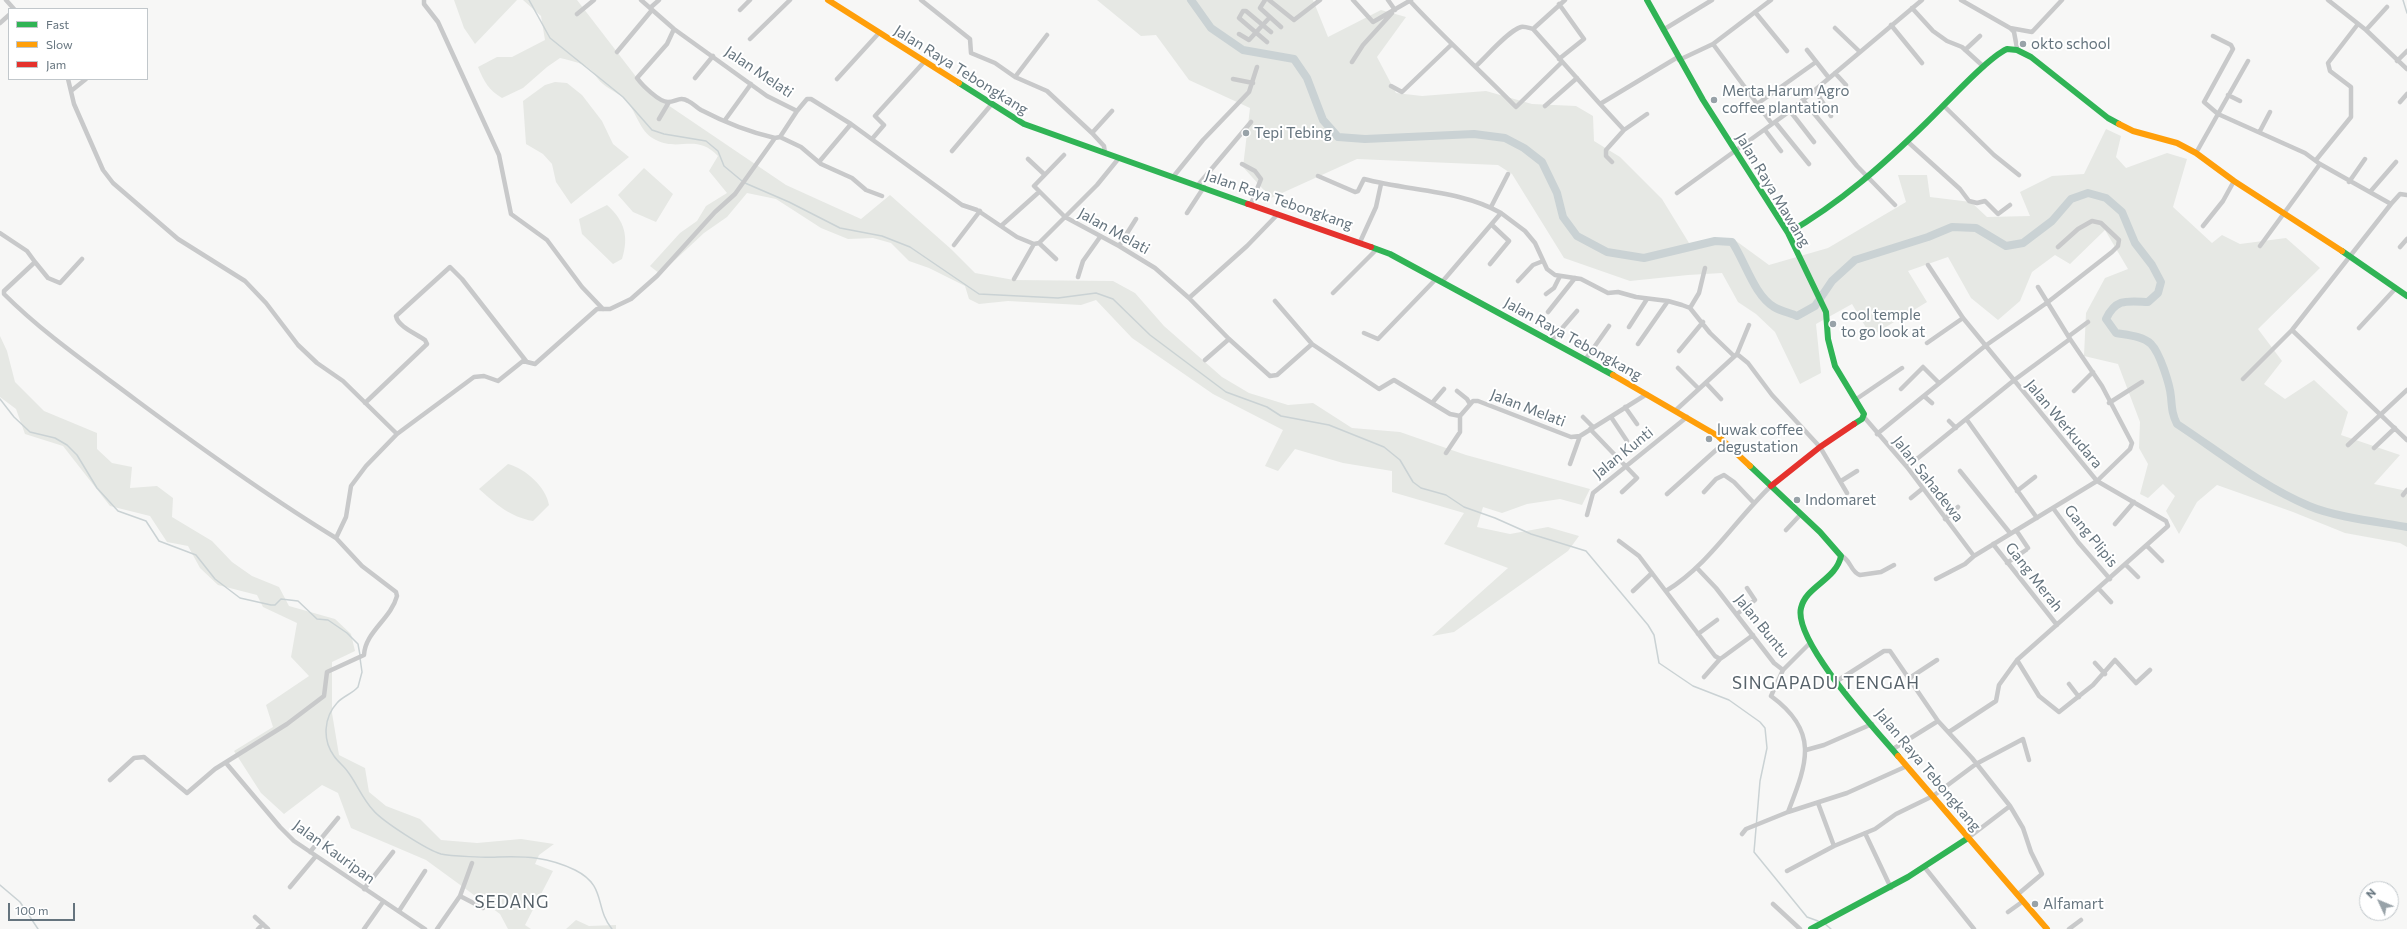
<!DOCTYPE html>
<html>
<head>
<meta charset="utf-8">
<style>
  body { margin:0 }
  #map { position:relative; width:2407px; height:929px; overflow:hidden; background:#f7f7f6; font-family:Commissioner,sans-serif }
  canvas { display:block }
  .legend { position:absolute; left:8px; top:8px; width:140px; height:72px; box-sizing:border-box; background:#fff; border:1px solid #c1c7cb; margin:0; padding:5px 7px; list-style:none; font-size:12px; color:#65747e }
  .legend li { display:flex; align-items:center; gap:8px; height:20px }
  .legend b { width:20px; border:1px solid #c1c7cb }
  .north { position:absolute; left:2359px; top:881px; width:40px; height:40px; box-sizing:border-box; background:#fff; border:1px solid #c1c7cb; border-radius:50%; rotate:314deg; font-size:11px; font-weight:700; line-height:16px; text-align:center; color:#65747e }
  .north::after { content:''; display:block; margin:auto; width:14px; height:18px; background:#98a2a8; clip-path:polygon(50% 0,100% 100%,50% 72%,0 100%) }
  .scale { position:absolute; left:8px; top:903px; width:67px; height:18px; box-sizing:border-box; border:2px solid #65747e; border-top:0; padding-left:5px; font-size:12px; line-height:14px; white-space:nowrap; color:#65747e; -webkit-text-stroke:3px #fff; paint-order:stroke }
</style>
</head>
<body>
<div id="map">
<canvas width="2407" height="929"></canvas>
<ul class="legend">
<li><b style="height:5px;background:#30b455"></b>Fast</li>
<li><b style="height:5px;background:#ff9f0a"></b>Slow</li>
<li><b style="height:5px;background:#e5322d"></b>Jam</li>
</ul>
<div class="north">N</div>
<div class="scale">100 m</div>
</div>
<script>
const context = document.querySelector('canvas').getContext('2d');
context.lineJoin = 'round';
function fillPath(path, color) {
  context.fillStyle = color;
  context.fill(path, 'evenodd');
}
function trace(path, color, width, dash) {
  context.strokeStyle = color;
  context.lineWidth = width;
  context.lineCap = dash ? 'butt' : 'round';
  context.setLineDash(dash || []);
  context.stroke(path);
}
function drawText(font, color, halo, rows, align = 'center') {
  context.font = font + ' Commissioner,sans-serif';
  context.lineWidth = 4;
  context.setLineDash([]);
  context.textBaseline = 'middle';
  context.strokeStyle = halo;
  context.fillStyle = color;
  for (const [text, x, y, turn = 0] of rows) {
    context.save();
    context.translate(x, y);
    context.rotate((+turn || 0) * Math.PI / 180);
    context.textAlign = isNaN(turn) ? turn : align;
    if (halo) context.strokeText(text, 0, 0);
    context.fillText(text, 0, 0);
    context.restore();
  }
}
fillPath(new Path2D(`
  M454 0H517L475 44 464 28Z
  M523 0H577L637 78 662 101 786 185 861 219 890 195 951 249 975 273 1014 280 1113 281 1135 293 1164 326 1222 377 1249 393 1288 405 1313 403 1352 428 1400 432 1466 455 1590 489 1582 505 1560 499 1527 504 1502 513 1483 507 1477 527 1510 534 1548 527 1579 536 1568 551 1454 632 1432 636 1508 568 1444 544 1464 513 1392 492V471L1343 463 1295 449 1278 471 1265 466 1283 430 1213 394 1132 338 1096 300 1081 305 1008 301 979 304 969 299 965 286 929 268 909 261 891 243 873 238 848 239 821 228 776 199 747 193 727 217 704 233 660 274 650 266 680 233 697 221 706 206 727 193 709 171 718 156C696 133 680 152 656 140 641 133 638 117 629 104 623 95 611 91 603 84 599 81 596 76 593 72 585 63 572 61 560 58L547 67 523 88 502 98C489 90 484 82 478 67L497 57H512L545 40 541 16Z
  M1097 0H1313L1328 37 1381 10 1406 17 1377 57 1396 93 1422 96 1486 91 1532 104 1576 106 1593 116 1594 141 1620 157 1662 199 1689 243 1732 238 1769 265 1828 248 1906 202 1898 175H1927L1930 197 1971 202 1987 217 2030 216 2020 192 2052 176 2084 174 2106 129 2121 136 2116 157 2126 168 2167 153 2187 159 2173 207 2212 243 2222 235 2240 244 2286 238 2320 268 2258 329 2282 361 2264 384 2285 399 2314 380 2348 412 2341 435 2400 455 2374 484 2407 491V547L2400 543 2345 533 2293 512 2217 485 2197 502 2179 534 2166 511 2175 496 2163 484 2148 498 2140 494 2148 464 2139 448 2140 422 2118 364 2084 356 2086 313 2105 278 2128 269 2105 230 2070 264 2055 255 2032 272 2020 301 1998 320 1971 298 1948 257 1908 271 1927 302 1871 336 1852 304 1816 324 1821 373 1800 384 1775 332 1756 314 1738 302 1722 273 1688 275 1630 281 1564 258 1512 174 1498 165 1357 159 1271 198 1243 167 1250 108 1189 80 1156 35 1141 36Z
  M555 82 567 83 582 95 602 121 613 144 629 157 571 204 556 182 552 164 543 154 526 144 523 101 545 85Z
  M644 168 673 194 656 222 633 212 618 195Z
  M607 205C625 221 629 237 622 259L613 264 582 234 579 219Z
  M0 336 7 351 15 382 44 411 97 433V449L112 463 132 467 130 488 157 486 173 498 172 517 212 541 232 562 252 576 279 587 289 606 335 619 351 634 355 651 332 662V713L339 755 365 768 369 792 386 806 420 819 441 840 477 843 521 839 554 844 539 855 535 864 553 871 525 925 531 929H508L500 914 426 860 351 828 338 793 322 785 284 814 261 793 234 751 273 727 266 705 309 676 291 657 297 623 263 607 257 595 218 585 200 568 188 546 167 542 150 516 110 506 63 446 25 434 16 409 0 397Z
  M508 464C526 469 546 487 549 505L533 521C510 517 496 504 479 489Z
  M576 920 589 926 616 925V929H566Z`), '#e6e8e4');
trace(new Path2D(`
  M529 0 550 38 623 97 652 130 664 134 706 141 718 151 724 166 742 181
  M2403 0 2407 13
  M745 183 789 202 840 228 882 236 910 247 979 294 1058 298 1096 293 1113 299 1150 335 1226 392 1267 407 1281 416 1329 425 1384 447 1400 460 1413 482 1421 488 1446 495 1464 507 1495 518 1531 534 1586 551 1648 625 1654 635 1659 663 1693 686 1729 700 1760 722 1765 728 1767 748 1760 781 1754 852 1807 917 1818 921
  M0 399 14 417 30 432 55 438 67 445 77 455 97 488 118 511 146 521 159 541 196 555 215 579 240 598 271 605H275L281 599 298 601 317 619 328 620 347 633 358 644 360 655
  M360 658 362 672 358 687C352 694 343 696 337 703 324 717 322 740 334 756 338 762 344 766 348 772 357 784 362 798 373 810 382 821 427 850 441 854 450 856 488 858 498 857 526 856 548 857 575 870 607 886 594 907 612 929
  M0 885 20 902 38 929
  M1824 923 1831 929`), '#cad2d4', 1.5);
trace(new Path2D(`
  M1191 0 1211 28 1243 50 1294 59 1307 78 1323 120 1338 137 1365 139 1474 134 1505 138 1524 148 1542 162 1557 193 1563 217 1577 236 1607 252 1644 258 1715 241 1732 242C1745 261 1754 295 1774 307 1781 311 1790 313 1797 316L1815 306 1832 281 1855 260 1928 237 1952 227 1976 228 2006 246 2023 243 2052 221 2071 199 2088 193 2106 198 2122 212 2135 243 2152 265 2161 282 2158 293 2148 302C2127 301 2116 298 2106 319L2116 333C2127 335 2143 336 2151 344 2160 353 2170 385 2171 397 2172 408 2172 414 2177 424 2218 451 2263 487 2309 506 2335 517 2379 522 2407 527`), '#cad2d4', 8);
trace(new Path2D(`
  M6 0 14 9
  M424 0V4L438 22 499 155 511 214 547 240 582 287 603 309
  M641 0 674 29 767 96 797 111 807 99H811L851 124 962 205 977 210 1017 237 1034 244 1039 243 1065 217 1119 246 1155 268 1189 298 1229 339 1270 376 1277 375 1312 344 1379 389 1394 380 1450 414 1460 416 1473 401H1478L1571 437 1580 436 1647 394
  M921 0 970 39 971 53 995 63 1015 77 1047 91 1092 133 1104 146 1105 153
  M1265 0 1260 8 1281 27
  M1269 0 1294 20 1320 0
  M1353 0 1373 22 1411 0
  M1388 0 1395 10
  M1961 0 2010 28 2014 32 2017 48
  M2328 0 2366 30 2407 69
  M1410 1C1444 38 1481 71 1516 107L1562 62
  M1559 4 1584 39 1559 59
  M650 8 659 0
  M1912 8 1933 31 1947 41 1962 47 1984 67
  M740 10 750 0
  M1755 12 1787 51
  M577 14 594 0
  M0 23 9 15
  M1891 25 1922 63
  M1835 28 1860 52
  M2010 28 2032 32 2062 0
  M674 29 667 44 637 78C642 85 659 102 668 102 676 102 680 96 688 101 693 103 696 107 701 110 724 122 749 132 775 138
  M1533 29 1565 0
  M1663 30 1712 0
  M2366 30 2387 7
  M1239 34 1249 40 1270 17
  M2213 36 2231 45 2233 49 2204 102 2218 114 2248 61
  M750 39 790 0
  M1267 42 1239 18 1243 11H1246L1271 32
  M1713 44 1772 124
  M1807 50 1829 78
  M1965 50 1980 36
  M617 52 652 10
  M1679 60 1713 44 1771 0
  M2397 61 2407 51
  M1352 62 1363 45 1392 13
  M1476 66C1487 56 1508 31 1521 27 1524 26 1529 28 1533 29L1600 104 1678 57
  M1835 73 1846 85
  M1015 77 1047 35
  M695 78 713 56
  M68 79 74 104 103 170 113 183 178 239 245 281 266 303 298 345 317 363 343 381 397 434
  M837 79 878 34
  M1233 79 1253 83
  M1391 86 1402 92 1451 45
  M1815 90 1831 116
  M71 91 86 79
  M2228 95 2240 101
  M1803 100 1857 166 1895 205
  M2400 102 2407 94
  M1600 104 1624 130
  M1757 104 1816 62
  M1545 106 1577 78
  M1944 106 1994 155 2019 175
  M1790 111 1814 142
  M659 119 669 102
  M725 120 751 84
  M1775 122 1809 164
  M1765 130 1781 151
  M2260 131 2270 112
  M1092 133 1112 111
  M780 137 801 147 821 164 852 178 866 190 882 196
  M872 139 884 125 875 116 924 62
  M1908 142 1960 189 1969 201 1977 203 1985 201 1998 214 2010 205
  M952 151 991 105
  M2196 153 2218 114 2305 153 2320 164 2391 204 2400 194 2407 195
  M1064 155 1034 186 1065 217 1097 185 1119 158
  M1028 159 1044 174
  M2316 160 2351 117V87L2330 71 2328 63 2358 24
  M819 162 851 124
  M1612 162 1606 156V150L1624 130 1647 114
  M1242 164 1255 171 1261 179 1251 204
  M1318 176 1355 192 1358 191 1364 179C1409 191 1461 190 1501 213
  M1173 177 1203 140 1249 92 1257 67
  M2349 182 2365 159
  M1198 185 1251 122
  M2370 192 2396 162
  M1677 193 1790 111 1922 0
  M1491 207 1508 174
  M1187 213 1204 187
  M1001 226 1039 192
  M2203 226 2223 201 2234 181
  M0 233 27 251 35 262 4 291V294C44 334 91 366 136 400 202 449 267 496 336 538
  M1360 242 1376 207 1381 184
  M1039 243 1056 259
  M954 245 980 211
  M1119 246 1136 219
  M2260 246 2320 164
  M2400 247 2407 239
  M35 262 48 278 60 283 82 259
  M1490 264 1509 241 1492 225
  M1928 265 1963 318 2097 481 2130 449 2132 443 2102 386 2070 339
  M1078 277 1083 261 1100 237
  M1014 279 1034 244
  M1518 281 1533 265 1543 261
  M1442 282 1501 213 1525 231 1535 243 1547 269 1555 275 1581 279 1608 293 1618 292 1636 297 1668 301 1682 305 1690 308 1710 333 1734 356
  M1333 293 1377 249
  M1546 294 1554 288 1560 276
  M1189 298 1247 246 1278 214
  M1275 301 1312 344
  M1690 308 1699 293 1705 268
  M1548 312 1575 278
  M1629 327 1647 299
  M2359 328 2396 288
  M2292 330 2407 440
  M1364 333 1378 339 1436 279
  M2069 336 2088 322
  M1551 341 1577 311
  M1927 343 1963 318
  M1638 344 1668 301
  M1679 351 1703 322
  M1737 354 1748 363 1772 395 1820 447 1847 493
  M1205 360 1229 339
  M1585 360 1609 326
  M1678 368 1699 389
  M2243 379 2292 330 2391 204
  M1706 383 1721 399
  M1901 389 1923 367 1939 383
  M1457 391 1467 399 1470 404
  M2074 391 2093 372
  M1924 396 1932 403
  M1855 400 1902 368
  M365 403 427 344 425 340C417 334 398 327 396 316L450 267 462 279 526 361
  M1432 403 1444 389
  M2109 403 2142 382
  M1625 407 1637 424
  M1676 410 1737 354 1749 325
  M1583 417 1593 427
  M1611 417 1627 441
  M1864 417 1907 467 1974 556
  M1967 420 2037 518
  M1949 421 1956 428
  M1590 429 1637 478 1622 492
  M1877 434 1985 346 2048 302 2112 252 2118 246 2119 240 2101 223 2092 221 2078 229 2058 247
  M2348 445 2407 390
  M2374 448 2395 428
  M1446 453 1460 432V416
  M1570 464 1580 436
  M1907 467 2013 381 2070 339 2038 287
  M1960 471 2010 533
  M1841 481 1857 471
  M2017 491 2035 477
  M1704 492 1716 479 1724 475 1734 482 1753 502
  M1667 494 1725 442
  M2403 495 2407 490
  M1911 498 1922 489
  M2053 508 2078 542 2110 579
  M1587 515 1593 493 1687 417
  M1945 519 1958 507
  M2115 524 2134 502
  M1786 530 1801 514
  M2016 530 2028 548
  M1619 541 1639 556 1715 656 1720 659 1723 657 1753 635
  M1993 544 2057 625
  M2147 546 2162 561
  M1841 556C1851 559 1850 572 1860 575L1881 572 1894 565
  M2007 563 2026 550
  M2126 565 2138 577
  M1697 568 1716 588 1774 663 1783 670
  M1936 579 1965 564 1974 556 2097 481 2166 521 2168 526 2017 660 2039 696 2059 712 2093 685 2115 660 2136 683 2150 670
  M2099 589 2111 602
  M1633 591 1652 573
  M1666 591C1709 565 1735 520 1771 486
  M1737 614 1755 600 1747 588
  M1698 634 1717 620
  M2095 663 2105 674
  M1783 670 1771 696C1820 732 1807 763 1788 812L1847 793 1907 766
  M1783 670 1810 643
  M1704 677 1720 659
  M1908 679 1937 660
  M1837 681 1884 651H1890L1938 721 1972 758 2010 806 2023 828 2031 852 2042 874 2017 895
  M2069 684 2079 697
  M1949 732 1996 701 1999 685 2017 660
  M1893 749 1938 721
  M1806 750 1824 745 1872 724
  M226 763 280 827 294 841 425 929
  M110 780 134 758 144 757 187 793 215 769 287 724 324 696 327 672 364 655C365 632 391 619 397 596L396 592 362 566 336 538 346 517 351 486 366 466 397 434 474 377 484 376 498 381 523 361 535 364 597 309H610L631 299 657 276 715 212 735 194 775 138 780 137 797 111
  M1818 803 1834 846
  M1865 833 1891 888
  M1742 834 1746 829 1788 812
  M1968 838 2010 806
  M310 852 338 818
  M1926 869 1974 929
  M1787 871 1834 846 1875 829 1896 814 1933 796 1976 764 2023 739 2029 760
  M290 887 316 856
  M364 889 393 852
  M460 896 483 908
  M1773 904 1800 929
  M399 911 425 871
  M2008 912 2022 902
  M255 917 268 929
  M258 929 263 924
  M364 929 383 902
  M437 929 460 896 472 863
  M2069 929 2081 920`), '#c8c9ca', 4.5);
trace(new Path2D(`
  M1647 0 1703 100 1788 233 1826 312 1828 339 1835 366 1864 414 1862 419 1854 424
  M959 83 1024 124 1248 204
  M1788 233C1840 203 1883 165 1926 123 1944 106 1987 58 2007 49L2017 50 2031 57 2108 118 2119 124
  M1371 247 1390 254 1613 375
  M2342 251 2407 296
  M1750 466 1820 532 1841 556C1836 580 1806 586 1801 608 1793 641 1876 730 1898 756
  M1811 929 1908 877 1968 838`), '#30b455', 6);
trace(new Path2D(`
  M828 0 959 83
  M2119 124 2133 131 2177 143 2196 153 2234 181 2342 251
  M1613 375 1718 436 1750 466
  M1898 756 2047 929`), '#ff9f0a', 6);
trace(new Path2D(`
  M1248 204 1371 247
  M1771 486 1820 447 1854 424`), '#e5322d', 6);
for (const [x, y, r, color] of [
  [2023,44,4,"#98a2a8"],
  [1714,100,4,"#98a2a8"],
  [1246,133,4,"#98a2a8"],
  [1833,324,4,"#98a2a8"],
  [1709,439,4,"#98a2a8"],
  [1797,500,4,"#98a2a8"],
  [2035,904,4,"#98a2a8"]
]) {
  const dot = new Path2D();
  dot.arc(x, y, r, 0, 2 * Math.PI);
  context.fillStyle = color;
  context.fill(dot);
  trace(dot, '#fff', 1.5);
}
drawText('15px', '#65747e', '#fff', [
  ["okto school",2031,44],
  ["Merta Harum Agro",1722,91],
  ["coffee plantation",1722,108],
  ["Tepi Tebing",1254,133],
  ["cool temple",1841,315],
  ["to go look at",1841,332],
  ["luwak coffee",1717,430],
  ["degustation",1717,447],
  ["Indomaret",1805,500],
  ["Alfamart",2043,904]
], 'left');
drawText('15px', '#65747e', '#fff', [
  ["Jalan Raya Tebongkang",961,70,32],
  ["Jalan Melati",759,72,34],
  ["Jalan Raya Mawang",1773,190,59],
  ["Jalan Raya Tebongkang",1279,200,19],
  ["Jalan Melati",1114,231,29],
  ["Jalan Raya Tebongkang",1573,339,29],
  ["Jalan Melati",1528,408,21],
  ["Jalan Werkudara",2064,424,50],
  ["Jalan Kunti",1623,453,-39],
  ["Jalan Sahadewa",1928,479,52],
  ["Gang Plipis",2091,536,51],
  ["Gang Merah",2034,577,52],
  ["Jalan Buntu",1762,626,51],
  ["Jalan Raya Tebongkang",1928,770,50],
  ["Jalan Kauripan",334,852,36]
]);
context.letterSpacing = '1px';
drawText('17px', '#57626a', '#fff', [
  ["SINGAPADU TENGAH",1826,683],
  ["SEDANG",512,902]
]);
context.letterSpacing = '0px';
</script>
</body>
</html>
